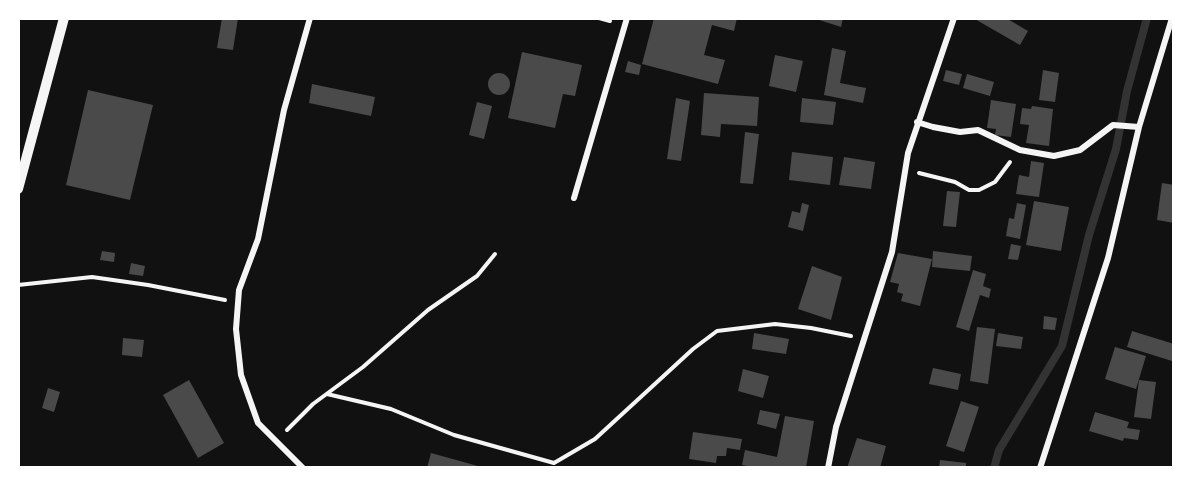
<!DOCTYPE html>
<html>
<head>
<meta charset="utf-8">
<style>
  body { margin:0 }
  #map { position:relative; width:1192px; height:486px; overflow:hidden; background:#111; font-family:"Archivo Narrow",sans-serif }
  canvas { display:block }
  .frame { position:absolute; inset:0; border:20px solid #fff; pointer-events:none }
</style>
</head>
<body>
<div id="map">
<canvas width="1192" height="486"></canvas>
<div class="frame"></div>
</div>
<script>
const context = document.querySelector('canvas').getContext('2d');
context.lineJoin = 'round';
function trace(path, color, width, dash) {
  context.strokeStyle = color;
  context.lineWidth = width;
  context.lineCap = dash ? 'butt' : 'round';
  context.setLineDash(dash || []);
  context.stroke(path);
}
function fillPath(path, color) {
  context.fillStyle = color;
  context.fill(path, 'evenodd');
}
trace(new Path2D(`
  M994 468 999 450 1062 346 1089 235 1116 149 1127 91 1147 18`), '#333', 8);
fillPath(new Path2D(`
  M222 18H238L233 50 217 48Z
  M654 18H737L734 31 712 25 704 55 725 60 718 84 642 64Z
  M813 18H843L841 27Z
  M973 18H1006L1028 31 1020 45Z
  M832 48 846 51 840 83 866 88 863 103 824 95Z
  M522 52 582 65 575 96 563 94 555 128 508 118Z
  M775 55 803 61 796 92 769 86Z
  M628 61 641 65 639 75 625 72Z
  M946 70 962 74 959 85 943 81Z
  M1043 70 1059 73 1055 102 1039 100Z
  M488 84a11 11 0 1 1 22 0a11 11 0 1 1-22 0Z
  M967 74 994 82 990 96 963 88Z
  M312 84 375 97 371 116 309 103Z
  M88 90 153 105 130 200 66 185Z
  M704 93 759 97 757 126 721 124 720 137 701 135Z
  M676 98 690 101 681 161 667 159Z
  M802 98 836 102 833 125 800 122Z
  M991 100 1016 104 1011 137 995 135 996 129 987 128Z
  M477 102 492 106 484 139 469 135Z
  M1032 106 1053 109 1049 146 1026 143 1029 125 1020 124 1022 108 1031 109Z
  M745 132 759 134 753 184 740 183Z
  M792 152 833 157 830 185 789 180Z
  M844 157 875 162 871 189 839 185Z
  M1031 161 1044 163 1039 197 1016 194 1019 175 1029 177Z
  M1162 183 1174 185V223L1157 220Z
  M947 191 960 192 956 227 943 226Z
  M1034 201 1069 207 1061 251 1026 245Z
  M802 203 809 205 803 231 788 227 792 211 800 213Z
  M1017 203 1026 205 1020 239 1006 236 1009 218 1014 219Z
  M1011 244 1021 246 1018 260 1008 259Z
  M102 251 115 253 114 262 100 260Z
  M933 251 972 256 970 271 932 267Z
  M898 253 932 259 920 306 901 301 903 294 897 292 899 284 890 282Z
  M131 263 145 266 143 276 129 274Z
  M812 266 842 277 831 320 798 309Z
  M973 270 986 274 983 286 991 289 989 298 980 295 969 331 956 327Z
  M1044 316 1057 318 1055 330 1043 329Z
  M977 327 995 329 988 384 970 381Z
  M1132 331 1174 344 1172 361 1127 347Z
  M754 333 789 339 786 354 752 349Z
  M998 333 1023 337 1021 349 996 346Z
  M123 338 144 340 142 357 122 355Z
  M1115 347 1146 356 1136 389 1105 379Z
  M933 368 961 374 958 390 929 384Z
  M743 369 769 376 763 398 738 391Z
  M189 380 224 443 198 458 163 395Z
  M1139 380 1156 382 1151 419 1134 417Z
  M48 388 60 392 54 412 42 408Z
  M961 401 979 407 964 452 946 446Z
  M760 410 780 414 776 429 757 424Z
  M1095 412 1129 422 1127 428 1140 430 1138 440 1124 438 1123 441 1089 431Z
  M785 416 814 421 806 468H757L742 465 745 450 777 457Z
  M693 432 742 439 740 450 727 448 726 456H717L716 463 689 459Z
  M857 438 886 446 880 468H847Z
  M431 453 478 466V468H427Z
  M940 460 966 463V468H939Z`), '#4a4a4a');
trace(new Path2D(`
  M599 18 610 21
  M919 173 955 182 969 190H979L995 182 1010 162
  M18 285 92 277 148 285 225 300
  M327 394 391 409 454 435 554 463 595 439 693 349 717 331 775 324 811 328 851 336
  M287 430 313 404 363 367 428 310 477 276 495 254`), '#f5f5f5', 4);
trace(new Path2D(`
  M917 122 933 127 960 132 978 130 1020 150 1054 156 1080 150 1113 125 1139 127
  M574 198 627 18
  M303 468 258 423 241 375 236 329 239 290 258 239 284 110 310 18
  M828 468 836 427 892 252 908 153 954 18
  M1040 468 1108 258 1139 127 1172 18`), '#f5f5f5', 6);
trace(new Path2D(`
  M18 189 64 18`), '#f5f5f5', 10);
</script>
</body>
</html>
